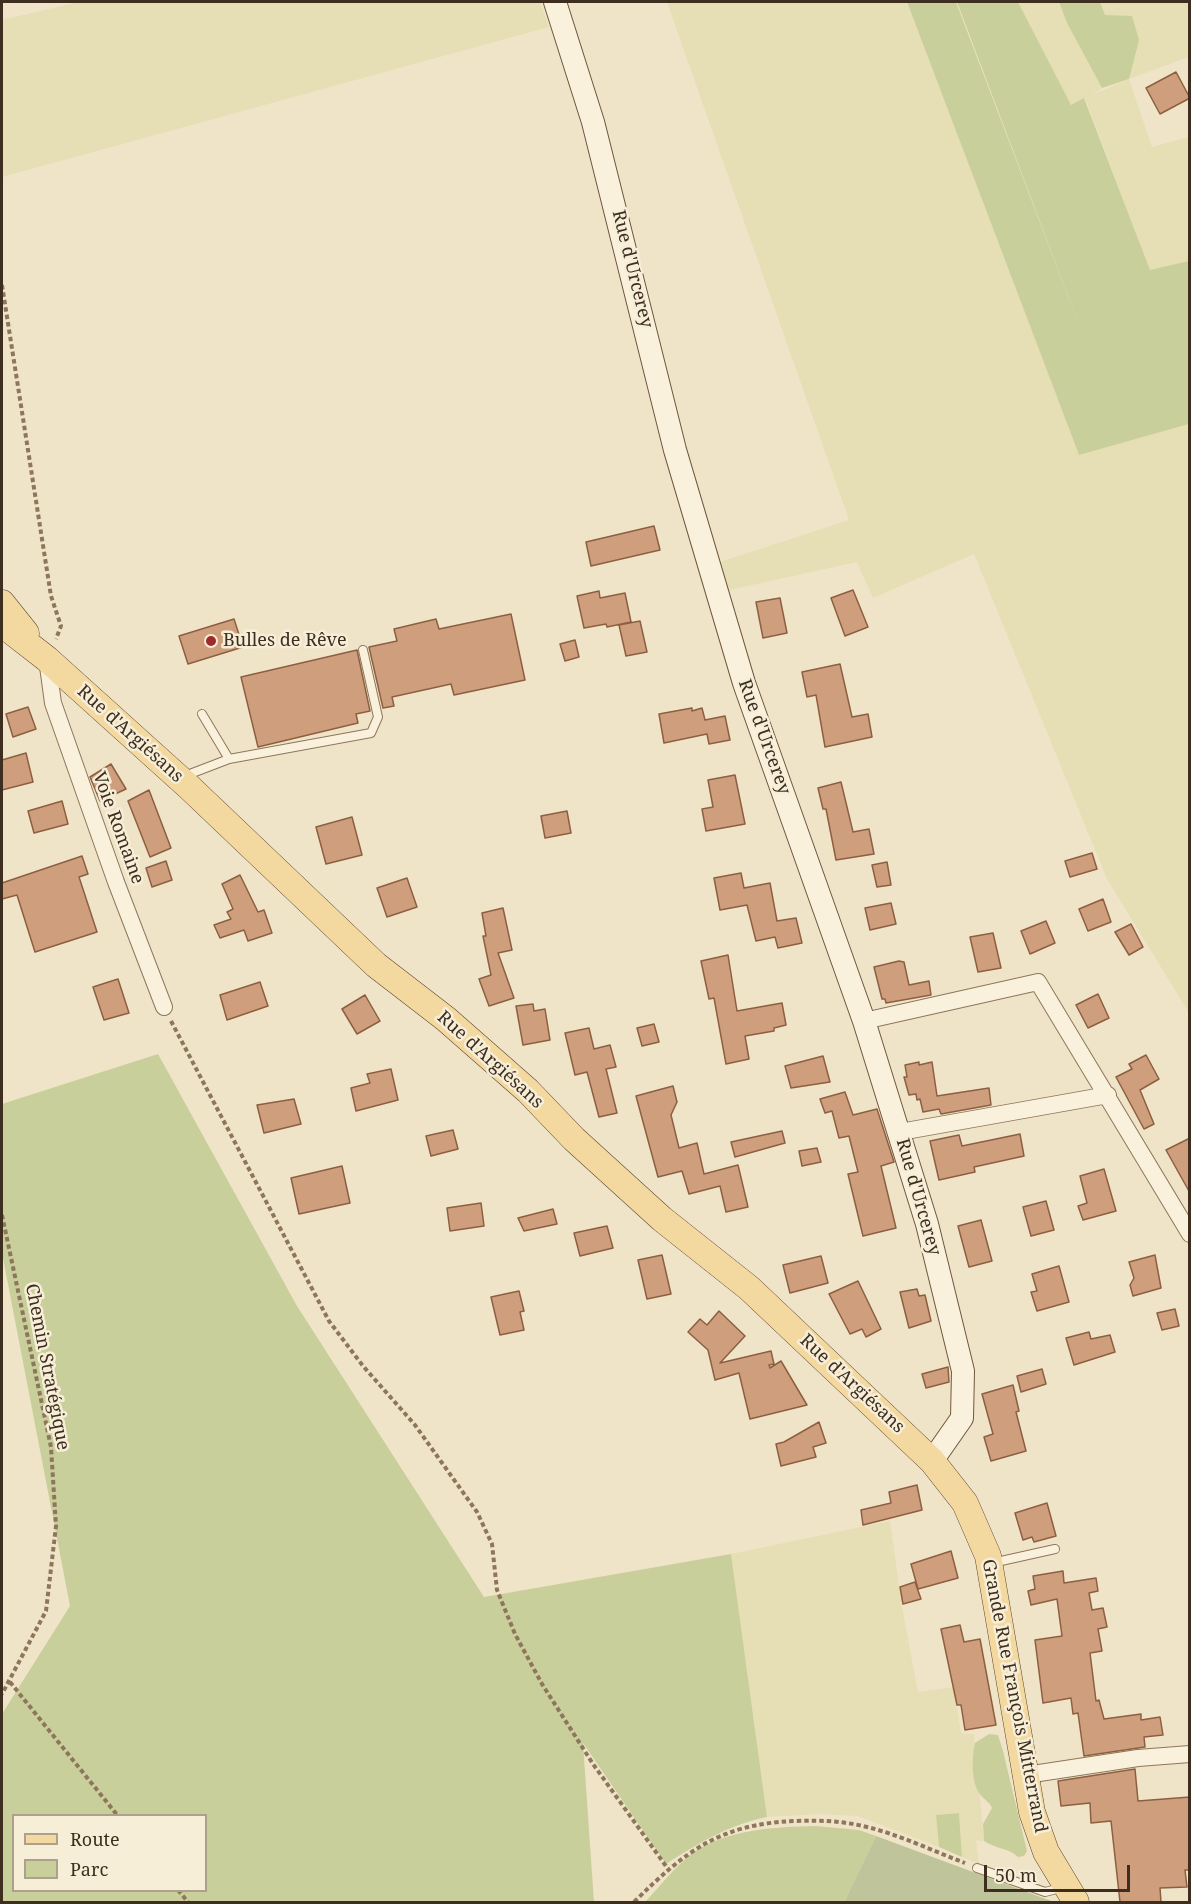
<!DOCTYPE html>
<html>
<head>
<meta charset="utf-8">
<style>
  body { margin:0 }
  #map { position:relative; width:1191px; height:1904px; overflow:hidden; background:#f0e4c8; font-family:"Noto Serif",serif }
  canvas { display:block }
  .frame { position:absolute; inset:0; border:3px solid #3d2e20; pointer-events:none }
  .legend { position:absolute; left:12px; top:1814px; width:195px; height:78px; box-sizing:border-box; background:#f7eed8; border:2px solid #ada18e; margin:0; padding:8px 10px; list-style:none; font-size:18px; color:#3d2e20 }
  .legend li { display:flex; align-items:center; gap:12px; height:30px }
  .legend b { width:30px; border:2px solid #ada18e }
  .scale { position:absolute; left:984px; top:1865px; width:146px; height:27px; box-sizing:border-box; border:3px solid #3d2e20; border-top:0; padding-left:8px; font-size:18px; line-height:21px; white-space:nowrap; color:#3d2e20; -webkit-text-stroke:4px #f7eed8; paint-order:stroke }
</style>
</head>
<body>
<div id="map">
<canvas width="1191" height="1904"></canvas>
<div class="frame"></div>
<ul class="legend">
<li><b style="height:8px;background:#f3d9a0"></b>Route</li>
<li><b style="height:16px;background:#c9cf9b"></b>Parc</li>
</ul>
<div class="scale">50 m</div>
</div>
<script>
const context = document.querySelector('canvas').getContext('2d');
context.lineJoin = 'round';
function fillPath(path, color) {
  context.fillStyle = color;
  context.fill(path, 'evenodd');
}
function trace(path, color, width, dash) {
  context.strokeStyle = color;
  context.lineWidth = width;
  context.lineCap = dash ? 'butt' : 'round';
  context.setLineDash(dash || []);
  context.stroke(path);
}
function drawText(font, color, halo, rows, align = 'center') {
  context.font = font + ' "Noto Serif",serif';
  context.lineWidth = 5;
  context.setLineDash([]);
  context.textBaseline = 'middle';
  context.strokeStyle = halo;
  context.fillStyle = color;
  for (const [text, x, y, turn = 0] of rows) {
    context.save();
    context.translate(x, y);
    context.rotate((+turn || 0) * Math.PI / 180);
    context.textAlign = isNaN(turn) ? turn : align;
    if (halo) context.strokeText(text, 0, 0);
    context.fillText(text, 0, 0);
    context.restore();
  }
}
fillPath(new Path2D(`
  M78 2H540L549 27 2 177V20Z
  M667 2H907L1079 455 1189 424V1013L1107 879 974 554 873 598 857 562 729 590 720 562 849 520Z
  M1018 2H1059L1067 23 1102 88 1092 95 1129 79 1100 2H1189V57L1129 79 1152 147 1189 137V261L1150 271 1085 98 1071 106Z
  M890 1521 902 1607 918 1692 954 1687 961 1733 974 1734 984 1841 976 1840 979 1864 962 1857 959 1813 936 1815 939 1847 858 1816 819 1814 767 1817 731 1554Z`), '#e6deb5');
fillPath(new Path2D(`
  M907 2H956L1087 346 957 2H1018L1071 105 1084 98 1150 270 1189 261V424L1079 455Z
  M1059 2H1100L1105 15 1132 16 1139 40 1129 79 1102 88 1067 23Z
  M158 1054 297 1306 484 1597 731 1554 767 1817C728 1825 699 1843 666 1864L583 1743 594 1902H2V1714L70 1606 2 1253V1104ZM14 1816H206V1890H14Z
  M989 1734 998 1735 1003 1751 1027 1851 1024 1856 1018 1857C1009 1848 996 1849 984 1841L983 1824 992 1808C989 1801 983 1799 979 1793 971 1780 972 1757 975 1743Z
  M959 1813 962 1857 939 1847 936 1815Z
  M816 1826 859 1830 876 1836 844 1902H645C659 1887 674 1868 690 1855 725 1829 774 1827 816 1826Z`), '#c9cf9b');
fillPath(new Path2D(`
  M876 1836 1054 1902H844Z`), '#bfc49a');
const building = new Path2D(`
  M1176 72 1190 98 1160 114 1146 88Z
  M654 526 660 550 591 566 586 542Z
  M853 590 868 627 845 636 831 598Z
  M599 591 600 598 625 593 631 622 607 627 606 624 584 628 577 596Z
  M780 598 787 633 763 638 756 602Z
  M511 614 525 680 454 695 451 684 392 697 394 706 383 708 369 647 397 641 394 629 436 619 439 629Z
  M234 619 243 647 188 664 179 636Z
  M640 621 647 652 626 656 619 625Z
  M575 640 579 657 565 661 560 644Z
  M357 650 370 711 356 714 358 723 258 747 241 677Z
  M840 664 852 717 868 714 872 737 825 747 816 695 807 697 802 672Z
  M28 707 36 729 13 737 6 714Z
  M692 708V711L702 708 705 720 725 716 730 740 709 744 707 734 664 743 659 714Z
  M26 753 33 782 2 790V760Z
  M111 764 126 789 100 801 90 777Z
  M735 775 745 824 706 831 702 809 713 807 708 780Z
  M841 782 853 832 869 829 874 854 836 860 826 809H823L818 788Z
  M149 790 171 848 150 857 128 801Z
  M62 801 68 824 34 833 28 811Z
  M567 811 571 833 545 838 541 816Z
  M352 817 362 855 326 864 316 827Z
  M1092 853 1097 869 1070 877 1065 861Z
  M82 856 88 874 79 877 97 932 35 952 17 895 2 899V883Z
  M166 861 172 880 152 887 146 868Z
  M887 862 891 885 877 887 872 865Z
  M741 873 744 888 770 883 777 921 796 918 802 943 778 948 775 937 756 941 747 905 720 910 714 878Z
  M240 875 258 912 264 910 272 933 248 941 244 930 220 938 214 925 231 919 227 912 233 909 222 884Z
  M407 878 417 907 387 917 377 888Z
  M1103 899 1111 922 1088 931 1079 909Z
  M891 903 896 924 870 930 865 908Z
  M503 908 512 950 498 953 514 998 489 1006 479 979 491 975 483 936H486L482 913Z
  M1046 921 1055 943 1030 954 1021 931Z
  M1131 924 1143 947 1129 955 1115 932Z
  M993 933 1001 968 978 972 970 937Z
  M728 955 737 1011 782 1003 786 1025 774 1028V1031L745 1036 749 1059 726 1064 714 998 709 999 701 961Z
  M899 961 904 962 909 985 929 981 931 995 886 1003 885 999H882L874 967Z
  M118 979 129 1013 104 1020 93 987Z
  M260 982 268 1006 227 1020 220 995Z
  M1098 994 1109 1018 1088 1028 1076 1005Z
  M365 995 380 1021 357 1034 342 1009Z
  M533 1004 534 1011 545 1009 550 1040 523 1045 516 1006Z
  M654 1024 659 1042 642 1046 637 1028Z
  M589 1028 594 1049 610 1045 616 1067 606 1069 617 1113 599 1117 587 1072 575 1075 565 1033Z
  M1146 1055 1159 1079 1140 1090 1154 1124 1144 1129 1116 1077 1132 1069 1129 1064Z
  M823 1056 830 1082 791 1088 785 1066Z
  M919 1062V1065L932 1062 937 1096 989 1088 991 1105 941 1114 939 1109 923 1112 920 1099 917 1100 916 1094 909 1095 904 1077H907L905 1065Z
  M391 1069 398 1100 356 1111 351 1088 370 1083 367 1074Z
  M673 1086 677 1102 671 1115 679 1148 697 1143 704 1174 738 1165 748 1207 726 1212 720 1186 689 1194 682 1171 658 1177 636 1096Z
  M845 1092 853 1115 877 1109 894 1162 881 1166 896 1228 863 1236 848 1174 858 1172 849 1136 839 1138 832 1111 825 1113 820 1099Z
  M294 1099 301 1124 264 1133 257 1105Z
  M453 1130 458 1149 431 1156 426 1136Z
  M782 1131 785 1143 735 1157 731 1142Z
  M1020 1134 1024 1156 974 1167 975 1172 939 1180 930 1141 959 1135 962 1146Z
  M1190 1138V1193L1166 1150Z
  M817 1148 821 1162 802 1166 799 1151Z
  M342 1166 350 1203 299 1214 291 1178Z
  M1104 1169 1116 1211 1083 1220 1078 1206 1087 1203 1080 1176Z
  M1046 1201 1054 1230 1031 1236 1023 1207Z
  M481 1203 484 1226 450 1231 447 1208Z
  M553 1209 557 1224 524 1231 518 1218Z
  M981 1220 992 1261 969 1267 958 1226Z
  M607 1226 613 1248 580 1256 574 1233Z
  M662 1255 671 1294 647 1299 638 1260Z
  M1155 1255 1161 1288 1133 1296 1130 1285 1134 1278 1129 1262Z
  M821 1256 828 1283 790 1293 783 1265Z
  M1059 1266 1069 1302 1037 1311 1031 1292 1037 1291 1032 1274Z
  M858 1281 881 1329 866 1337 862 1329 850 1334 829 1294Z
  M917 1289 919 1296 925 1295 931 1321 909 1328 900 1292Z
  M519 1291 524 1311 520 1312 524 1330 500 1335 491 1297Z
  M1175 1309 1179 1326 1162 1330 1157 1313Z
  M719 1311 745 1336 720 1363 771 1351 774 1364 769 1365 770 1368 781 1361 807 1405 750 1419 739 1373 715 1380 708 1350 688 1332 700 1319 707 1325Z
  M1089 1332 1091 1339 1110 1335 1115 1352 1074 1365 1066 1338Z
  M948 1367 949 1382 926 1388 922 1374Z
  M1042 1369 1046 1384 1021 1392 1017 1376Z
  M1013 1385 1019 1411 1016 1412 1026 1451 991 1461 984 1437 993 1434 982 1394Z
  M819 1422 826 1443 813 1447 816 1457 781 1466 776 1444 784 1442Z
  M917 1485 922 1510 863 1525 861 1510 891 1503 889 1492Z
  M1047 1503 1056 1536 1034 1542 1032 1537 1023 1540 1015 1513Z
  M951 1551 958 1578 918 1589 911 1564Z
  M1063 1571 1064 1583 1096 1578 1098 1591 1089 1593 1092 1610 1103 1608 1107 1627 1098 1629 1102 1651 1090 1653 1096 1701 1099 1700 1104 1719 1141 1714V1720L1160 1717 1163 1735 1144 1737 1145 1747 1084 1756 1078 1713 1073 1714 1071 1698 1043 1703 1035 1640 1062 1636 1057 1599 1031 1605 1028 1591 1035 1589 1033 1576Z
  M915 1582 921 1599 903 1604 900 1587Z
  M960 1625 964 1642 980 1639 996 1725 965 1730 961 1705H957L941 1629Z
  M1135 1769 1138 1801 1190 1797V1870H1185L1187 1887 1160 1888 1161 1902H1120L1111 1821 1091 1823 1090 1803 1061 1806 1058 1781Z`);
fillPath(building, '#cf9f7d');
trace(building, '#8d5f41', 1.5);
const lane = new Path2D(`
  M202 714 229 759
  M182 777 229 759 371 733 378 717 363 650
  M992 1563 1055 1549
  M977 1868 1045 1892 1065 1887`);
const street = new Path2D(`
  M47 659 53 703 116 882 164 1007
  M864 1021 1038 982 1190 1234
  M900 1132 1108 1095
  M1026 1775 1138 1758 1190 1754`);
const secondary = new Path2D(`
  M555 2 593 122 675 450 744 683 864 1021 927 1224 963 1371 962 1418 932 1461`);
const primary = new Path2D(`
  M2 603 26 633
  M2 624 47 659 189 787 376 965 446 1019 528 1091 574 1139 662 1219 749 1288 932 1461 965 1503 988 1556 1032 1812 1046 1852 1076 1902`);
trace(lane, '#8d765c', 10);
trace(street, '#8d765c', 18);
trace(secondary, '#6f573f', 24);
trace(primary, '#5b4430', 27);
trace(new Path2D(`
  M2 285 51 596 61 626 56 639
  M171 1021 329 1321 363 1366 415 1425 477 1512 492 1544 497 1590 515 1634 542 1684 593 1764 668 1869
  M2 1215 51 1447 56 1526 46 1611 2 1694
  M10 1682 118 1816
  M178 1890 188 1902
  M634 1902C686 1851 719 1824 795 1821 820 1820 843 1821 867 1827 900 1835 933 1851 965 1863`), '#8d765c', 4, [4.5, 3]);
trace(lane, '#faf1dc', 8);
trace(street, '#faf1dc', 16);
trace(secondary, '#faf1dc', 22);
trace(primary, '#f3d9a0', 26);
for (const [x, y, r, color] of [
  [211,641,6,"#9e2a2b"]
]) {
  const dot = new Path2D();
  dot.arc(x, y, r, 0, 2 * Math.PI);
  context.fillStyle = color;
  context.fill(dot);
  trace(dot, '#f7eed8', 2);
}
drawText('18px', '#3d2e20', '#f7eed8', [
  ["Rue d'Urcerey",632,269,76],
  ["Rue d'Argiésans",130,734,42],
  ["Rue d'Urcerey",764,737,70],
  ["Voie Romaine",118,828,70],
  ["Rue d'Argiésans",490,1060,42],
  ["Rue d'Urcerey",918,1197,74],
  ["Chemin Stratégique",47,1367,79],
  ["Rue d'Argiésans",852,1384,43],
  ["Grande Rue François Mitterrand",1014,1696,79]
]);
drawText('18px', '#3d2e20', '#f7eed8', [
  ["Bulles de Rêve",223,641]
], 'left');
</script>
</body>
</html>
